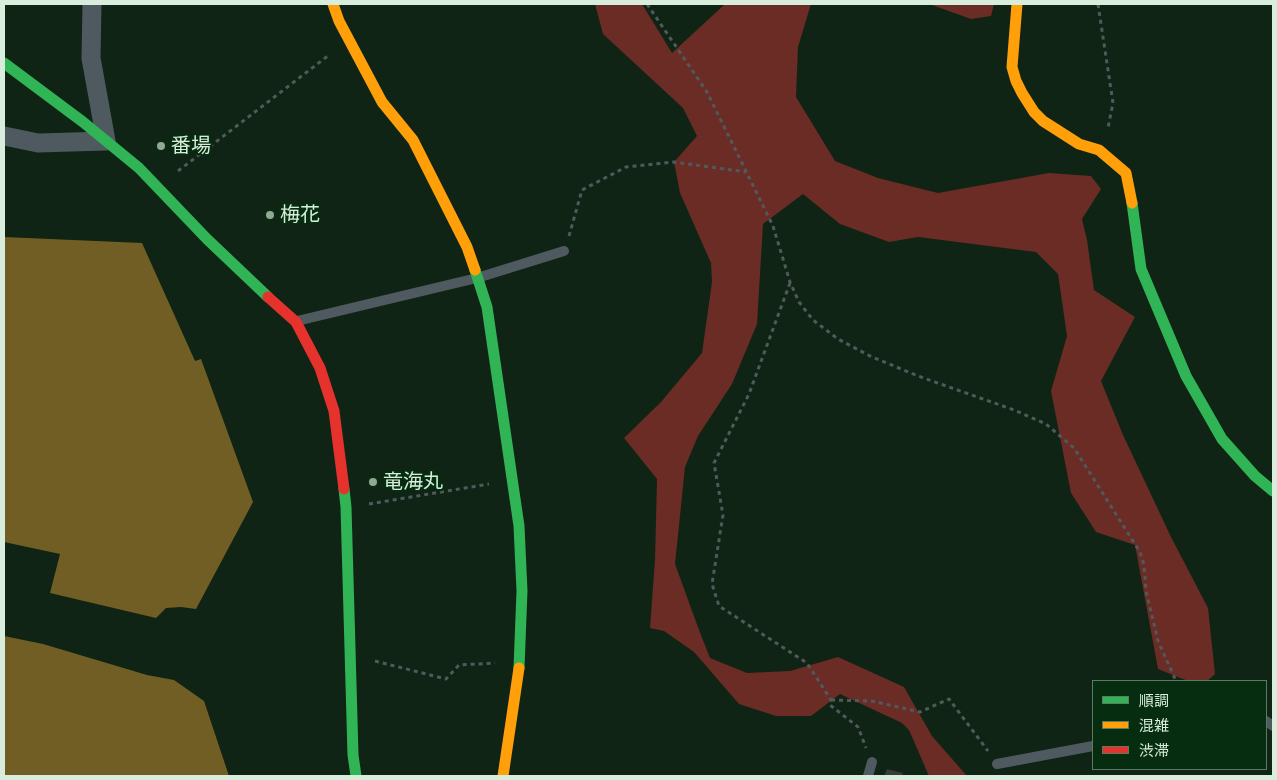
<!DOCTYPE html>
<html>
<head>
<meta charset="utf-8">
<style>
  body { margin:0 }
  #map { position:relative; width:1277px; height:780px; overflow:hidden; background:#0f2414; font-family:"Alegreya Sans","Noto Sans JP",sans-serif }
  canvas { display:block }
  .frame { position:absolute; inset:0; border:5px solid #d8eddb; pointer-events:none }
  .legend { position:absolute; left:1092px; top:680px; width:175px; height:90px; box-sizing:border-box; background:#062d10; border:1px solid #5a7a61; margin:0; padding:6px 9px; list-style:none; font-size:15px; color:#d8eddb }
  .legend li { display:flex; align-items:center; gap:10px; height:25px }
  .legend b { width:25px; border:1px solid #5a7a61 }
</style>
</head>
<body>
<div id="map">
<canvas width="1277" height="780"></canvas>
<div class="frame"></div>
<ul class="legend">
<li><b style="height:6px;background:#30b455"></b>順調</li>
<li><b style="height:6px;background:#ff9f0a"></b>混雑</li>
<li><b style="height:6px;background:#e5322d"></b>渋滞</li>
</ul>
</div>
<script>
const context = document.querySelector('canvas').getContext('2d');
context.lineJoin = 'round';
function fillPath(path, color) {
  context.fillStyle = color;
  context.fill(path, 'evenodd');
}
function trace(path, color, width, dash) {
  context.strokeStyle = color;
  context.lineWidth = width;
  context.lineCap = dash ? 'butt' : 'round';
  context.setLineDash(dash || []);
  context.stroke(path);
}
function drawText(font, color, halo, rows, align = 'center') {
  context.font = font + ' "Alegreya Sans","Noto Sans JP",sans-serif';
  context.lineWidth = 4.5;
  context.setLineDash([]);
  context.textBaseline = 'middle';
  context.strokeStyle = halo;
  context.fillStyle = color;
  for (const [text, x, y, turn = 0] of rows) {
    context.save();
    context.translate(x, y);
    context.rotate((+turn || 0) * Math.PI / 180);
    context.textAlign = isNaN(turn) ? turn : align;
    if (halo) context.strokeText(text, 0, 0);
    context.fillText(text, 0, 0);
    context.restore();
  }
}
fillPath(new Path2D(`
  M595 4H642L672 53 725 4H811L798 47 796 97 835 161 878 178 938 193 1049 173 1091 176 1101 189 1082 219 1087 240 1094 290 1135 317 1101 381 1123 435 1171 537 1208 608 1215 674 1207 681H1188L1158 669 1135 545 1096 532 1071 493 1051 391 1067 336 1058 274 1036 252 918 237 889 242 840 224 803 194 763 224 757 324 732 384 698 436 685 467 675 564 699 630 710 658 747 673 790 671 838 657 904 687 932 736 967 776H929L909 730 902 723 840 694 811 716H776L739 704 694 652 664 631 650 628 655 560 657 479 624 438 661 402 702 353 712 282 711 263 680 193 674 162 697 136 683 108 603 34Z
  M929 4H994L991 16 971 19Z`), '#6a2c24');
fillPath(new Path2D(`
  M4 237 142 243 195 361 201 359 253 502 196 609 181 607 166 608 156 618 50 593 60 554 4 542Z
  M4 636 43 644 147 675 174 680 204 701 229 776H4Z`), '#715e24');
fillPath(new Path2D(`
  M887 769 903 773 902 776H884Z`), '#373b3a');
trace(new Path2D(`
  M647 4 707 92 773 226 790 282 799 302 813 320 838 339 870 356 918 376 1014 410 1046 424 1074 448 1140 552 1144 565 1146 591 1158 641 1176 681
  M1098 4 1113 103 1108 128
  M178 171 329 55
  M569 236 582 190 626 167 674 162 746 172
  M790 283 749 394 714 463 723 515 712 584 719 606 807 663 831 700 830 705 858 727 866 748
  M369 504 489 484
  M375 661 446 679 459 665 495 663
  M831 700 872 701 920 712 949 699 988 751`), '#505a5d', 3, [4, 4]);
trace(new Path2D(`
  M297 321 477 278 564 251
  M1266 721 1273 726
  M997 764 1093 746
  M868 776 872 762`), '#4f5960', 10);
trace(new Path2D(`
  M4 136 38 143 106 141 91 58 92 4`), '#4f5960', 19);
trace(new Path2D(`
  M4 63 83 122 139 168 207 239 268 297
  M1132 203 1141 269 1186 376 1222 439 1255 476 1273 491
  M475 270 487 307 519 526 522 591 519 668
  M344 489 346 507 353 755 356 776`), '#30b455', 11);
trace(new Path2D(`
  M333 4 339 21 382 102 413 140 467 247 475 270
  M1017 4 1012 67 1016 81 1022 93 1034 112 1043 121 1079 144 1099 150 1126 173 1132 203
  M503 776 519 668`), '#ff9f0a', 11);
trace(new Path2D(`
  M268 297 296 322 320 368 334 411 344 489`), '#e5322d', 11);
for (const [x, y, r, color] of [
  [161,146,5,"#92a795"],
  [270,215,5,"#92a795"],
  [373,482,5,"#92a795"]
]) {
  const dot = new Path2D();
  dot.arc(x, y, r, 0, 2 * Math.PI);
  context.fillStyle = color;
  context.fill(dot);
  trace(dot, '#062d10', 2);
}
drawText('20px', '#d8eddb', '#062d10', [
  ["番場",171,146],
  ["梅花",280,215],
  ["竜海丸",383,482]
], 'left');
</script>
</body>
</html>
